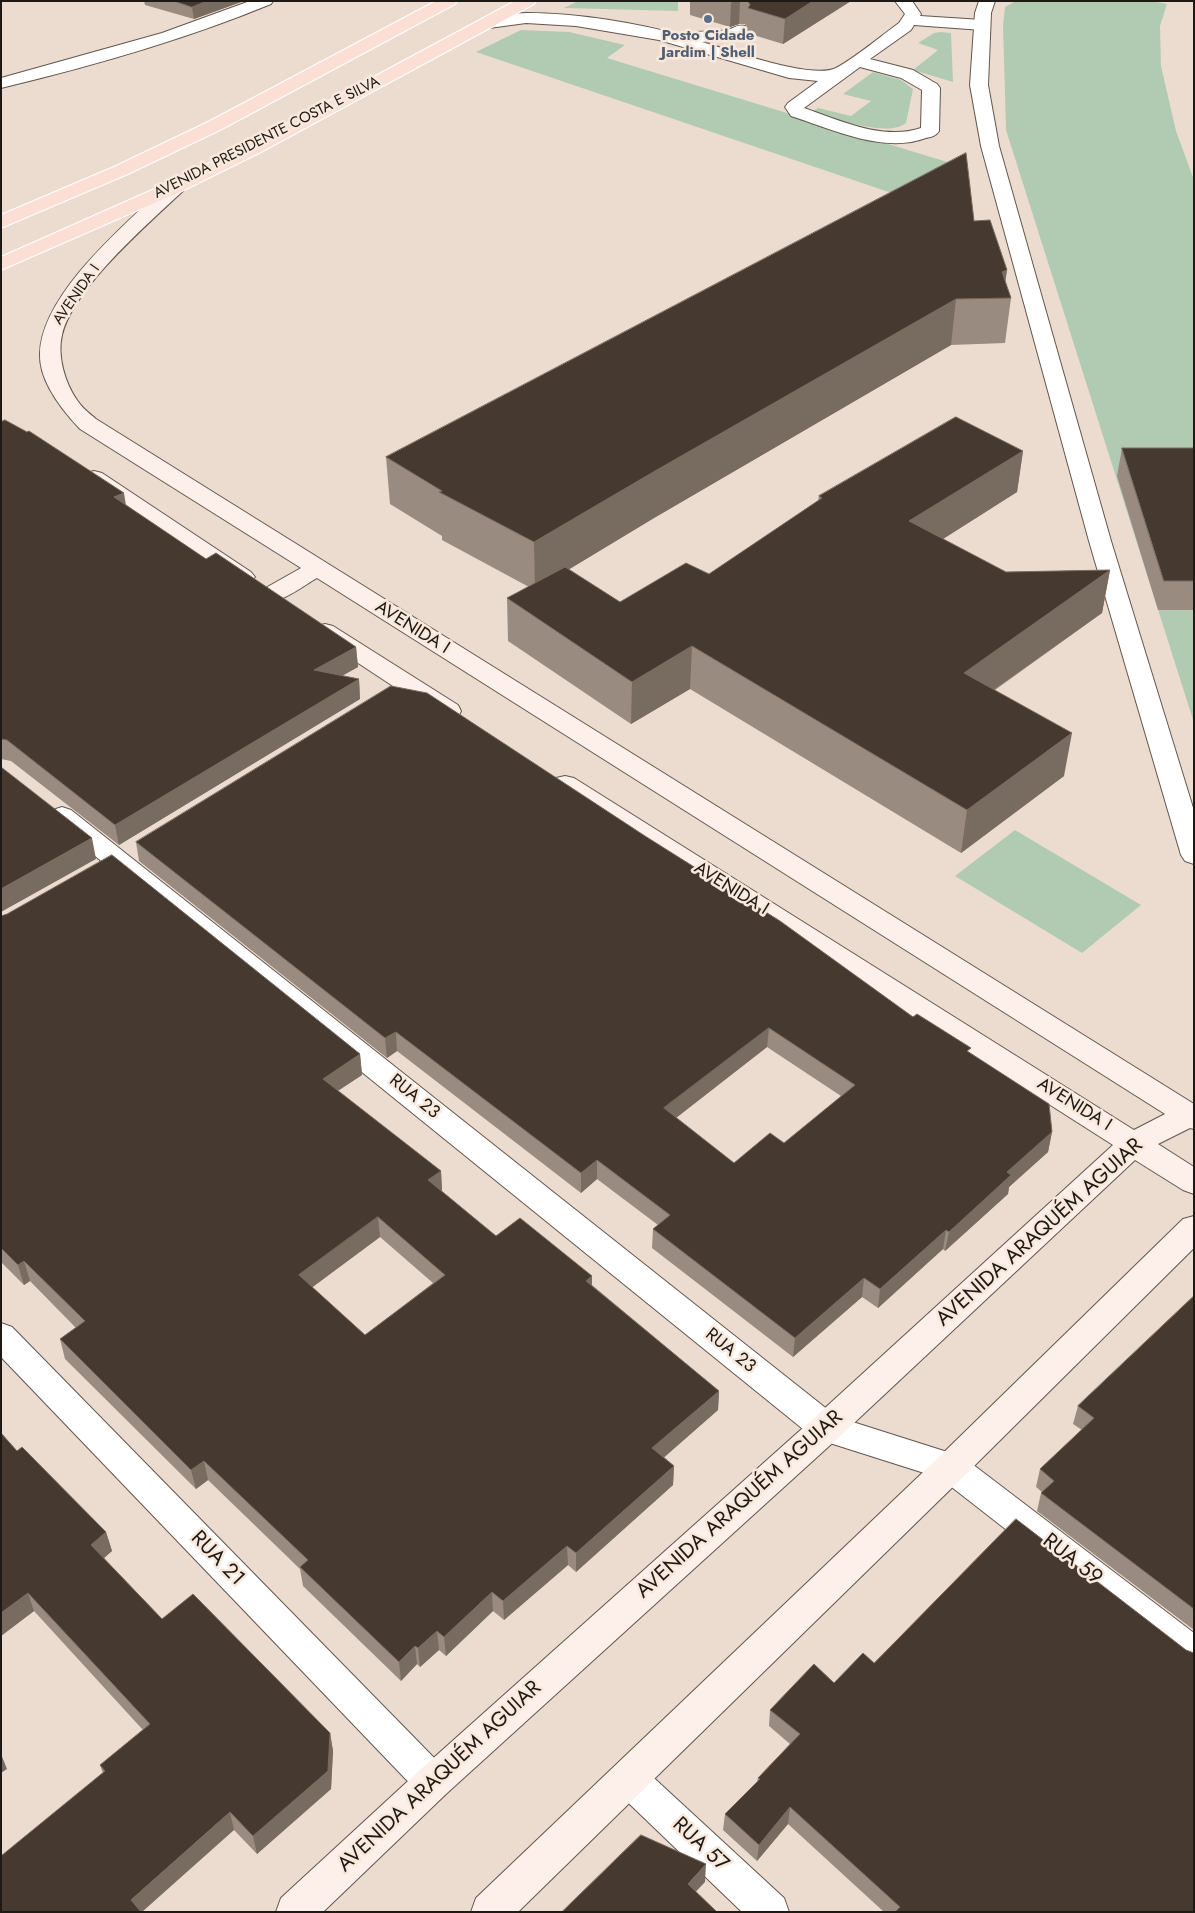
<!DOCTYPE html>
<html>
<head>
<meta charset="utf-8">
<style>
  body { margin:0 }
  #map { position:relative; width:1195px; height:1913px; overflow:hidden; background:#ecdcd0; font-family:Jost,sans-serif }
  canvas { display:block }
  .frame { position:absolute; inset:0; border:2px solid #1e1914; pointer-events:none }
</style>
</head>
<body>
<div id="map">
<canvas width="1195" height="1913"></canvas>
<div class="frame"></div>
</div>
<script>
const context = document.querySelector('canvas').getContext('2d');
context.lineJoin = 'round';
function fillPath(path, color) {
  context.fillStyle = color;
  context.fill(path, 'evenodd');
}
function trace(path, color, width, dash) {
  context.strokeStyle = color;
  context.lineWidth = width;
  context.lineCap = dash ? 'butt' : 'round';
  context.setLineDash(dash || []);
  context.stroke(path);
}
function drawText(font, color, halo, rows, align = 'center') {
  context.font = font + ' Jost,sans-serif';
  context.lineWidth = 5;
  context.setLineDash([]);
  context.textBaseline = 'middle';
  context.strokeStyle = halo;
  context.fillStyle = color;
  for (const [text, x, y, turn = 0] of rows) {
    context.save();
    context.translate(x, y);
    context.rotate((+turn || 0) * Math.PI / 180);
    context.textAlign = isNaN(turn) ? turn : align;
    if (halo) context.strokeText(text, 0, 0);
    context.fillText(text, 0, 0);
    context.restore();
  }
}
fillPath(new Path2D(`
  M578 1H678V11L564 8Z
  M1016 1H1151L1167 4 1160 26 1161 66 1176 131 1194 180V723L1006 130 1003 26 1005 7Z
  M521 30 569 32 625 45 607 58 957 165 924 204 476 52Z
  M941 32 951 33 953 82 913 70 938 50 918 43 934 33Z
  M873 72 901 80 913 89 906 123C888 138 833 118 812 112L818 108 851 116 871 101 843 94Z
  M1015 830 1141 905 1082 953 955 876Z`), '#b1cbb3');
const lane = new Path2D(`
  M895 1H912L921 14 920 16 982 20 988 21 990 25 988 29 982 30 914 25 911 30 870 59 913 70 937 84 940 88 939 131C936 136 931 137 926 138 883 154 832 129 791 116L785 107 788 103 818 81 789 78 659 40 576 26 526 23 489 28 483 27 481 23 483 19 489 18C501 16 515 13 527 13 577 13 639 23 687 37L689 33C701 30 714 33 726 30 734 29 736 24 745 26L747 30 738 39 702 42C731 50 811 80 836 68 855 58 881 36 899 23L905 14ZM860 67 901 78 922 90 921 128C883 141 839 120 804 108Z`);
const street = new Path2D(`
  M250 1H273L271 4C184 40 92 66 1 88V78L162 33Z
  M979 1H995L991 13 988 85 999 146 1111 541 1194 811V864L1185 861 1181 855 1089 541 981 146 970 85 975 13Z
  M62 807 71 810 837 1417 963 1457 1194 1633V1670L1181 1666 940 1478 814 1438 53 822 49 816 53 810Z
  M1 1323 12 1327 446 1770 452 1782 446 1794 433 1800 420 1794 1 1357Z
  M629 1761 642 1767 784 1898 789 1912H742L616 1791 610 1779 616 1767Z`);
const secondary = new Path2D(`
  M177 180 184 182 186 186 184 190C149 223 73 288 62 335 57 356 65 383 77 400 82 408 89 413 96 419L1194 1104V1129L1190 1128 1158 1144 1194 1167V1194L1183 1190 1135 1160 838 1438 446 1794 323 1912H276L281 1898 420 1770 814 1418 1113 1145 556 790 552 784 556 778 565 776 574 778 1134 1130 1165 1114 317 578C301 587 281 605 262 600L258 595 262 590 301 568 80 429C62 410 39 381 40 354 41 293 129 221 170 182Z
  M94 471 102 473 251 572 255 577 251 582 243 584 235 582 86 483 83 478 86 473Z
  M325 624 333 626 458 705 461 711 458 717 449 719 440 717 317 636 313 631 317 626Z
  M1194 1216V1248L963 1477 518 1912H471L476 1898 939 1457 1183 1219Z`);
const primary = new Path2D(`
  M436 1H457L455 4 222 129 128 174 1 228V215L116 166 210 121Z
  M515 1H536L534 4 261 152 184 190 1 270V257L170 182 249 144Z`);
trace(lane, '#63564c', 2);
trace(street, '#63564c', 2);
trace(secondary, '#63564c', 2);
trace(primary, '#fff', 2);
fillPath(lane, '#fff');
fillPath(street, '#fff');
fillPath(secondary, '#fdefea');
fillPath(primary, '#fbdfd5');
fillPath(new Path2D(`
  M144 1H244L194 19 145 5Z
  M690 1H851L783 44 747 33V27L745 24H739L730 27 690 15Z
  M974 221 1007 270 1005 281 1011 298 1005 343 951 345 654 518 569 569 620 602 709 574 818 501 819 496 1023 451 1017 492 943 539 1006 572 1110 570 1102 613 995 690 1064 776 961 853 690 689 631 724 508 641 507 598 529 587 442 540V536L390 504 386 457Z
  M1 422 206 559 356 647 358 667 342 676 359 679 360 699 119 845 11 761 1 759Z
  M1122 448H1194V610H1158L1117 476Z
  M136 842 913 1017 970 1053 1052 1132 1048 1152 1009 1187 1008 1194 945 1251 943 1249 878 1308 862 1297 793 1357 652 1248 653 1229 658 1225 597 1179 581 1193 397 1051 387 1058 139 861ZM767 1047 841 1096 784 1143 734 1163 676 1118Z
  M1 916 360 1054 362 1075 338 1091 441 1171 442 1191 496 1236 592 1276V1285L719 1391 718 1410 664 1457 674 1466 673 1485 576 1572 568 1565 504 1620 493 1611 446 1656 439 1650 420 1667 417 1664 401 1681 303 1586 300 1569 208 1480 196 1489 65 1359 60 1339 76 1328 30 1281 24 1285 1 1262ZM380 1237 433 1283 365 1335 312 1287Z
  M1194 1296V1630L1037 1511 1041 1493 1042 1492 1036 1487 1040 1469 1082 1430 1073 1424 1078 1406Z
  M17 1451 106 1532 112 1551 104 1558 162 1619 330 1733 333 1751 331 1789 257 1854 234 1830 103 1773 100 1765 143 1730 34 1611 1 1636Z
  M874 1663 1194 1912H884L788 1824 757 1861 723 1830 725 1814 757 1782 758 1778 790 1744 769 1726 770 1710 834 1683Z`), '#998b80');
fillPath(new Path2D(`
  M207 1H244L194 19 192 7Z
  M734 1H740L739 24 730 27 731 3Z
  M813 1H851L783 44 785 19Z
  M1007 270 1003 298 1002 272Z
  M956 299 951 345 654 518 535 590 534 542 655 471Z
  M1023 451 1017 492 905 563 909 521Z
  M124 493 127 512 114 497Z
  M1110 570 1102 613 958 715 964 673Z
  M692 646 690 689 631 724 632 682Z
  M356 647 358 667 316 690 314 670Z
  M359 679 360 699 119 845 115 825Z
  M1072 733 1064 776 961 853 967 810Z
  M92 838 96 859 1 912V889Z
  M769 1028 767 1047 663 1128 664 1108Z
  M396 1032 397 1051 387 1058 385 1038Z
  M360 1054 362 1075 325 1099 323 1079Z
  M1052 1132 1048 1152 1009 1187 1008 1194 945 1251 949 1232 1007 1172Z
  M597 1160V1179L581 1193V1173Z
  M441 1171 442 1191 430 1200 428 1180Z
  M378 1217 380 1237 302 1295 299 1275Z
  M946 1230 943 1249 878 1308 880 1289Z
  M24 1261 30 1281 24 1285 18 1265Z
  M592 1276V1296L586 1281Z
  M864 1278 862 1297 793 1357 795 1338Z
  M719 1391 718 1410 652 1468V1448Z
  M204 1461 208 1480 196 1489 191 1470Z
  M674 1466 673 1485 576 1572V1553Z
  M106 1532 112 1551 97 1564 91 1545Z
  M567 1546 568 1565 504 1620 503 1601Z
  M492 1592 493 1611 446 1656 444 1637Z
  M28 1593 34 1611 1 1636V1613Z
  M437 1631 439 1650 420 1667 418 1648Z
  M415 1646 417 1664 401 1681 399 1662Z
  M330 1733 333 1751 331 1789 257 1854 253 1836Z
  M1 1754 7 1769 1 1773Z
  M790 1807 788 1824 757 1861 759 1845Z
  M230 1812 234 1830 142 1912H135L131 1900Z
  M706 1864 705 1882 687 1901 688 1884Z`), '#786b60');
const building = new Path2D(`
  M174 1H207L192 7Z
  M748 1H813L785 19 748 8 750 5Z
  M966 153 974 221 990 220 1007 270 1002 272 1011 298 956 299 655 471 534 542 439 492 442 491 386 457Z
  M956 417 1023 451 909 521 1006 572 1110 570 964 673 1072 733 967 810 692 646 632 682 507 598 565 567 620 602 686 563 709 574 822 498 819 496Z
  M5 420 27 432 29 431 124 493 114 497 206 559 216 553 356 647 314 670 359 679 115 825 7 740 1 739V422Z
  M1122 448H1194V581H1164Z
  M391 686 427 693 645 836 780 921 913 1017 917 1014 971 1048 967 1051 1049 1104 1052 1132 1007 1172 1011 1175 949 1232 946 1230 880 1289 864 1278 795 1338 653 1229 670 1215 597 1160 581 1173 396 1032 385 1038 136 842ZM769 1028 855 1085 784 1143 770 1133 734 1163 664 1108Z
  M1 767 92 838 1 889Z
  M112 855 360 1054 323 1079 441 1171 428 1180 496 1236 520 1218 592 1276 586 1281 719 1391 652 1448 674 1466 576 1553 567 1546 503 1601 492 1592 444 1637 437 1631 418 1648 415 1646 399 1662 300 1567 308 1560 204 1461 191 1470 60 1339 85 1321 24 1261 18 1265 1 1248V916L7 914ZM378 1217 445 1275 365 1335 299 1275Z
  M1194 1296V1609L1041 1493 1054 1481 1040 1469 1094 1418 1078 1406Z
  M1 1433 17 1451 22 1447 106 1532 91 1545 162 1619 193 1594 330 1733 328 1771 253 1836 230 1812 131 1900 141 1912H1V1856L105 1771 100 1765 150 1724 28 1593 1 1613Z
  M1016 1519 1186 1650 1194 1653V1912H895L900 1907 790 1807 759 1845 725 1814 760 1779 758 1778 800 1734 770 1710 814 1664 834 1683 863 1653 874 1663Z
  M641 1835 706 1864 688 1884 717 1912H562Z`);
fillPath(building, '#463a30');
trace(building, '#786b60', 1);
for (const [x, y, r, color] of [
  [708,19,5,"#5c6f8a"]
]) {
  const dot = new Path2D();
  dot.arc(x, y, r, 0, 2 * Math.PI);
  context.fillStyle = color;
  context.fill(dot);
  trace(dot, '#f9e9dd', 2);
}
drawText('bold 15px', '#4e5e75', '#f9e9dd', [
  ["Posto Cidade",708,36],
  ["Jardim | Shell",708,53]
]);
drawText('15px', '#1e1914', '#f9e9dd', [
  ["AVENIDA PRESIDENTE COSTA E SILVA",267,138,-27],
  ["AVENIDA I",77,295,-55]
]);
drawText('18px', '#1e1914', '#f9e9dd', [
  ["AVENIDA I",412,628,32],
  ["AVENIDA I",731,889,32],
  ["RUA 23",414,1097,39],
  ["AVENIDA I",1074,1105,32],
  ["RUA 23",730,1351,39]
]);
drawText('21px', '#1e1914', '#f9e9dd', [
  ["AVENIDA ARAQUÉM AGUIAR",1040,1233,-42],
  ["AVENIDA ARAQUÉM AGUIAR",740,1505,-42],
  ["RUA 21",217,1559,46],
  ["RUA 59",1072,1560,38],
  ["AVENIDA ARAQUÉM AGUIAR",440,1777,-43],
  ["RUA 57",700,1845,43]
]);
</script>
</body>
</html>
